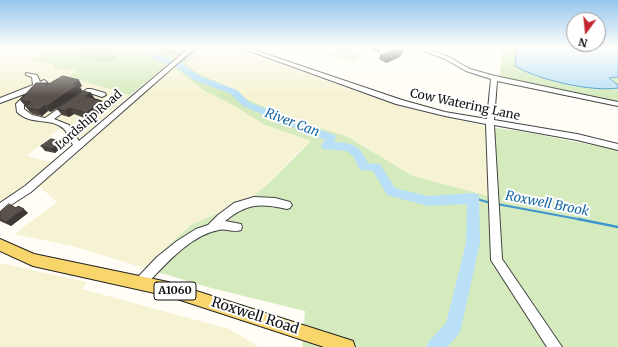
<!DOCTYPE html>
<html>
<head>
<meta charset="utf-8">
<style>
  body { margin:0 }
  #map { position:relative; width:618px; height:347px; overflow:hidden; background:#fffdf5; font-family:Merriweather,serif }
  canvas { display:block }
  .north { position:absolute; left:566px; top:12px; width:40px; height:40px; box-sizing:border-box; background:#fff; border:1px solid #a0a0a0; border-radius:50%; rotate:195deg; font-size:11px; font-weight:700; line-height:16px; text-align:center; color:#111 }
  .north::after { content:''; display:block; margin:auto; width:14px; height:18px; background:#c4262e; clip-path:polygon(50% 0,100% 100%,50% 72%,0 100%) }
</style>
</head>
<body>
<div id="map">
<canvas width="618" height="347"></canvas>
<div class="north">N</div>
</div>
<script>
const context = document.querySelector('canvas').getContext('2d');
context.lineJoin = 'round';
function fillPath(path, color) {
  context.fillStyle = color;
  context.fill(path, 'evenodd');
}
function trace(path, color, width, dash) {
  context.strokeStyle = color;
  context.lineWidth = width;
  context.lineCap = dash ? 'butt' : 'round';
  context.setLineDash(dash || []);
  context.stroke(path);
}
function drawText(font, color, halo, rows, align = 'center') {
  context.font = font + ' Merriweather,serif';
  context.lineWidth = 4;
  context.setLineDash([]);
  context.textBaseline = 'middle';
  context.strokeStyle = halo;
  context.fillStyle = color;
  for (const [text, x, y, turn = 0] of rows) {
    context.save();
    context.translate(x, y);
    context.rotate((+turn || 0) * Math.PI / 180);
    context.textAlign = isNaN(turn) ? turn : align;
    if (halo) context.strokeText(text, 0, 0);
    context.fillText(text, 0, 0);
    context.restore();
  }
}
fillPath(new Path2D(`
  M0 48H56L53 64 55 69 69 68 77 70 70 77 130 95 72 145 60 128 27 156 64 165 173 67 203 90 233 105 265 125 311 141 296 154 268 184 247 201 192 224 144 268 72 246 14 234 57 202 41 188 28 183 0 202Z
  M204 48H232L402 107 489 127 493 197 413 176 346 136 288 118 245 98 219 83 195 72 185 63Z
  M0 263 87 282 82 289 229 329 259 347H0Z`), '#f6f3d4');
fillPath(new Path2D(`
  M55 48H204L186 63 195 72 219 83 245 98 288 118 346 136 413 176 489 196V127L525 132 618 150V347H302L305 311 211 288 144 268 192 224 247 201 268 184 311 141 265 125 233 105 203 90 173 67 167 66 130 95 69 77 76 70 55 69 53 64 31 60Z
  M503 48H618V103L499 79Z`), '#d5ebbd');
fillPath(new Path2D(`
  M57 48H187L177 56 135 53 120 49 109 50 105 53 117 55 115 60 103 62 80 57 77 51H48Z`), '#b9dc9c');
fillPath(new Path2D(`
  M334 48H350L362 50 355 62 328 56Z`), '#e6f2cf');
const water = new Path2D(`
  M518 48H618V77L609 78 618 85V88C591 92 539 80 515 66L516 53Z`);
fillPath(water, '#b9e0f7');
trace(water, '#3f96cf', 1);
trace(new Path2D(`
  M178 64 198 48`), '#3f96cf', 1.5);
trace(new Path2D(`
  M473 198 491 203
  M497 204 583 220`), '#3f96cf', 2);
trace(new Path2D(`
  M578 219 618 227`), '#3f96cf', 2.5);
fillPath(new Path2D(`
  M140 48H149L161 56 181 62 200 76 237 90 249 102 274 112 281 118 298 122 335 135 336 138 334 142C353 143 360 145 368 163L380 164 395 188 428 196 473 193 478 194 479 198 480 243 461 328 459 334 447 347H426L429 341 446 323 466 243 467 204 428 206 387 195 373 171 360 170 353 156 347 151 323 149 321 146 325 140 291 127 274 122 266 116 243 106 231 94 194 80 175 66 155 60Z`), '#b9e0f7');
const minor = new Path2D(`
  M189 48H195L31 192 0 212V203L25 186 73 145C70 140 68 133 64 129 52 117 31 126 17 112L16 104 27 93 0 103V98L33 85 32 77 26 75V73L37 75 40 82 44 80 47 82 36 90 24 104V109L32 115 45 118 87 89H91L105 93 106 95 102 97 90 93 54 119 69 125 79 141Z
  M241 48H248L402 100 445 112 487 119 491 79 466 71 445 59 419 49 418 48H425L449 57 470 69 495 76 618 102V106L497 81 494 120 577 134 618 144V150L577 140 494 125 502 259 562 347H547L491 260 486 124 445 116 396 104Z
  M254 197 275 198 290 202 292 205 290 208 287 209C260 203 247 203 225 221L241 224 242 227 241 230C233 233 226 228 219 230 190 235 164 266 145 286L141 288 137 286 135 282 137 278 157 257 177 241 196 229 208 225 218 215 234 203Z`);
const major = new Path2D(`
  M0 239 34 254 168 282 347 339 353 341 355 347H324L168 296 33 266 0 251Z`);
trace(minor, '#444', 2);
trace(major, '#222', 2);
trace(new Path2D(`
  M162 48 177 53`), '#333', 1, [3, 1.5]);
fillPath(minor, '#fff');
fillPath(major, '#f9d66b');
fillPath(new Path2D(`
  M372 48H382L379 52 372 50Z
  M404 49 400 57 386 63 379 59 380 55Z
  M49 83 50 84 82 86 80 87 82 91 51 112 48 111 42 116 33 114 30 112 21 101Z
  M95 99 102 101 106 108 90 120 74 114 69 117 62 115 57 109Z
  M61 141 64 145 55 153 45 151 41 146Z
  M16 208 28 213 11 226 0 221V212Z`), '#4d4742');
fillPath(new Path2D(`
  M404 48H405L404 49 400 57 386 63 387 59Z
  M79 80 82 86 80 87 82 91 51 112 47 106 73 84Z
  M91 93 95 99 86 96Z
  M102 101 106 108 90 120 86 113Z
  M44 106 48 111 42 116 38 110Z
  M69 108 74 114 69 117 65 111Z
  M61 141 64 145 55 153 52 149Z
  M24 209 28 213 11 226 6 222Z`), '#3f3936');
const building = new Path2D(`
  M395 48H404L401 53 387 59 380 55 394 50Z
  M63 76 79 80 73 84 78 85 47 106H44L38 110 28 108 26 106 31 102 21 101V99L36 83H49L47 85Z
  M83 91 91 93 86 96 102 101 86 113 69 108 65 111 57 109Z
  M51 139 61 141 52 149 41 146Z
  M9 204 16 208 18 206 24 209 6 222 0 219V212Z`);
fillPath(building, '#5a524d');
trace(building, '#3f3936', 1);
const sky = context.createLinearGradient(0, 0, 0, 96);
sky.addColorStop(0, '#95c6ee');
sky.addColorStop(0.5, '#fffefa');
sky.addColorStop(1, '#fffefa00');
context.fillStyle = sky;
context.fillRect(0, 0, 618, 96);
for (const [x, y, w] of [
  [175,291,42]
]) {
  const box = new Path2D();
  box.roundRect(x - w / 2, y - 9, w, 18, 3);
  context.fillStyle = '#fff';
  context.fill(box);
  trace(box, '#111', 1);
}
drawText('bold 11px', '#111', null, [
  ["A1060",175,291]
]);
drawText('12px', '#111', '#fff', [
  ["Cow Watering Lane",465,105,12],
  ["Lordship Road",89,120,-41]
]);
drawText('italic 13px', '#1768a6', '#fff', [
  ["River Can",292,123,21],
  ["Roxwell Brook",547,204,11]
]);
drawText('14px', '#111', '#fff', [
  ["Roxwell Road",255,316,18]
]);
</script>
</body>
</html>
